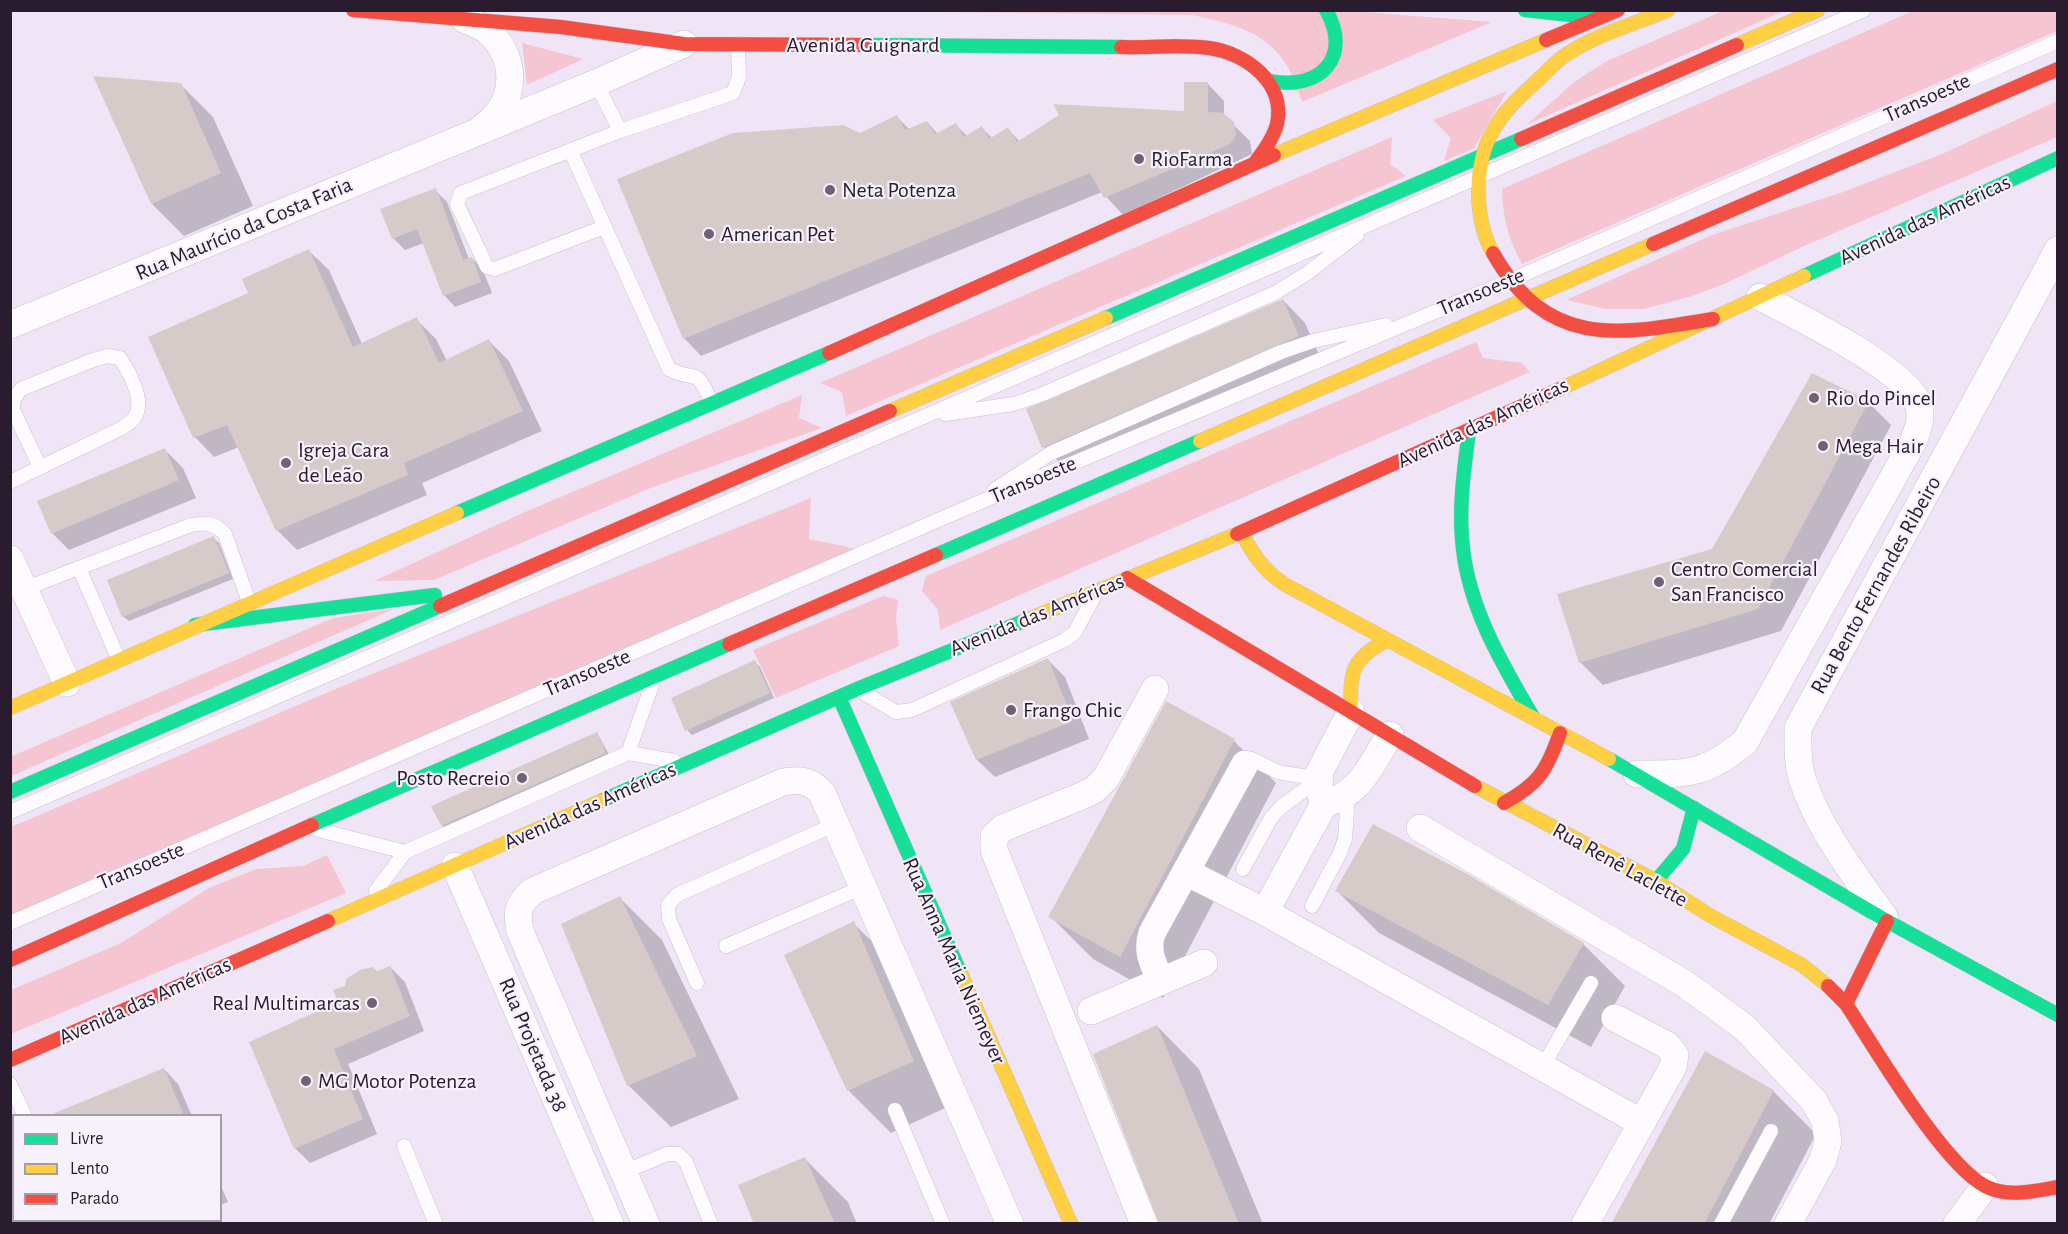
<!DOCTYPE html>
<html>
<head>
<meta charset="utf-8">
<style>
  body { margin:0 }
  #map { position:relative; width:2068px; height:1234px; overflow:hidden; background:#f0e5f6; font-family:"Alegreya Sans",sans-serif }
  canvas { display:block }
  .frame { position:absolute; inset:0; border:12px solid #281c2e; pointer-events:none }
  .legend { position:absolute; left:12px; top:1114px; width:210px; height:108px; box-sizing:border-box; background:#f7f1fb; border:2px solid #a49ca9; margin:0; padding:8px 10px; list-style:none; font-size:18px; color:#281c2e }
  .legend li { display:flex; align-items:center; gap:12px; height:30px }
  .legend b { width:30px; border:2px solid #a49ca9 }
</style>
</head>
<body>
<div id="map">
<canvas width="2068" height="1234"></canvas>
<div class="frame"></div>
<ul class="legend">
<li><b style="height:8px;background:#16e098"></b>Livre</li>
<li><b style="height:8px;background:#ffcf43"></b>Lento</li>
<li><b style="height:8px;background:#f24e42"></b>Parado</li>
</ul>
</div>
<script>
const context = document.querySelector('canvas').getContext('2d');
context.lineJoin = 'round';
function fillPath(path, color) {
  context.fillStyle = color;
  context.fill(path, 'evenodd');
}
function trace(path, color, width, dash) {
  context.strokeStyle = color;
  context.lineWidth = width;
  context.lineCap = dash ? 'butt' : 'round';
  context.setLineDash(dash || []);
  context.stroke(path);
}
function drawText(font, color, halo, rows, align = 'center') {
  context.font = font + ' "Alegreya Sans",sans-serif';
  context.lineWidth = 4.5;
  context.setLineDash([]);
  context.textBaseline = 'middle';
  context.strokeStyle = halo;
  context.fillStyle = color;
  for (const [text, x, y, turn = 0] of rows) {
    context.save();
    context.translate(x, y);
    context.rotate((+turn || 0) * Math.PI / 180);
    context.textAlign = isNaN(turn) ? turn : align;
    if (halo) context.strokeText(text, 0, 0);
    context.fillText(text, 0, 0);
    context.restore();
  }
}
fillPath(new Path2D(`
  M1338 10 1492 22 1302 102C1285 40 1251 27 1192 15L855 11Z
  M1723 11H1784L1526 125 1574 82 1607 61Z
  M1913 11H2057V31L1522 264C1508 239 1503 218 1502 189Z
  M522 43 583 59 527 85Z
  M1507 91 1474 148 1444 161 1451 138 1433 120Z
  M2057 101V137L1802 247 1722 285 1689 297 1644 309H1606L1566 300 1712 235 1843 192 1942 154Z
  M1392 137 1390 164 1406 176 846 416 842 392 820 383Z
  M1476 342 1483 358 1522 363 1530 372 940 630 938 610 922 591 926 576Z
  M802 395 799 418 822 428 653 487 434 580 374 581 525 512Z
  M811 498 809 539 857 549 11 916V827L352 682Z
  M883 596 898 600 896 618 899 646 776 698 753 650Z
  M394 609 11 776 10 757 333 618Z
  M327 855 346 893 11 1034V990L121 943 209 888 256 869 303 866Z`), '#f5c6d1');
fillPath(new Path2D(`
  M1207 83 1224 101V116L1250 141 1252 154 1123 215 1102 192 701 356 684 338 860 135 897 117 910 130 927 122 938 134 956 125 968 137 982 128 993 139 1008 129 1020 142 1186 113Z
  M180 84 213 117 253 206 184 236 152 204Z
  M435 190 447 202 469 259 472 258 483 270 492 293 455 307 444 295 424 243 405 250 393 238Z
  M309 251 329 270 362 344 416 319 436 339 447 361 489 341 509 361 542 431 422 483 427 495 297 550 277 530 239 447 214 457 195 437 250 294Z
  M1283 300 1305 323 1321 359 1067 470 1044 447Z
  M1868 402 1891 425 1781 631 1603 685 1580 662 1713 550Z
  M165 450 183 468 196 498 69 550 52 533Z
  M213 538 219 543 233 579 129 621 123 616Z
  M1048 660 1065 677 1089 739 995 777 977 760 952 703Z
  M755 662 760 667 774 698 692 735 687 730Z
  M597 733 611 758 447 831 442 825Z
  M1234 741 1276 783 1163 998 1093 959 1050 916Z
  M1336 890 1583 944 1625 986 1591 1047 1379 933Z
  M619 897 662 940 739 1099 671 1127 628 1085Z
  M853 923 896 965 956 1103 891 1133 848 1090Z
  M390 967 405 982 424 1031 348 1064 377 1134 310 1163 295 1148 340 1002 347 987Z
  M1157 1026 1199 1069 1263 1224H1161Z
  M1705 1053 1773 1091 1816 1134 1769 1224H1613Z
  M164 1069 178 1084 192 1116H93Z
  M10 1149 14 1152V1220H49L51 1224H10Z
  M805 1159 848 1202 857 1224H755Z
  M220 1184 228 1202 220 1205Z
  M138 1220H184L177 1224H141Z`), '#0003');
fillPath(new Path2D(`
  M93 76 181 83 221 173 151 204Z
  M1184 82H1208V112L1223 113 1234 122 1236 136 1230 144 1104 198 1090 173 683 339 617 179 733 133 843 125 860 133 897 115 905 130 927 121 935 134 956 123 964 137 982 126 989 139 1008 127 1017 142 1059 115 1053 104 1184 111Z
  M436 188 463 260 472 257 481 282 443 296 417 229 392 239 380 209Z
  M309 249 353 347 417 317 439 363 489 339 523 411 404 463 408 475 276 531 227 425 193 438 148 337 248 293 242 279Z
  M1283 299 1299 336 1042 448 1026 409Z
  M1812 373 1869 401 1758 609 1579 663 1557 594 1712 549Z
  M165 448 179 480 51 534 37 501Z
  M214 536 229 573 122 617 107 580Z
  M1048 658 1073 721 976 760 950 702Z
  M755 660 770 693 685 731 671 698Z
  M1166 701 1235 739 1120 957 1048 917Z
  M597 732 606 753 441 826 431 806Z
  M1373 824 1469 875 1584 943 1548 1005 1335 891Z
  M620 896 697 1056 627 1086 561 924Z
  M854 921 914 1061 847 1091 784 955Z
  M390 966 410 1016 334 1049 363 1119 294 1149 249 1042 338 1002 333 990 345 986 346 979 360 970 372 967 377 971Z
  M1157 1025 1239 1224H1159L1093 1054Z
  M1705 1051 1774 1090 1704 1224H1611Z
  M164 1068 184 1116H50V1115Z
  M805 1157 835 1224H754L738 1185Z`), '#d7cbca');
const lane = new Path2D(`
  M596 83 620 131
  M571 152 669 369C698 384 694 363 712 403
  M604 227 495 269 487 267 457 204 461 193 620 131 733 93 739 77 738 44
  M945 414 1014 404 1043 394 1275 293 1306 274 1357 235
  M10 482 122 428C127 424 134 421 136 415 144 398 129 372 120 358L108 356 93 360 21 389 13 400V410L40 467
  M994 490 1051 453 1281 352 1313 341 1386 325
  M79 568 119 660
  M24 589 191 525C206 523 214 522 225 534L249 602
  M859 690 896 712 912 710 1065 640 1075 632 1094 597
  M628 753 674 761
  M10 812 1864 10
  M315 829 405 852 628 753 653 682
  M1243 869 1271 818 1281 807 1319 779 1278 772 1252 759 1245 764
  M376 891 405 852
  M1312 906 1340 853 1345 839 1348 796
  M10 923 973 505 1511 280 2058 41
  M726 946 863 887
  M697 983 669 919 668 905 677 895 836 824
  M1543 1066 1591 983
  M10 1084 25 1116
  M895 1110 943 1224
  M404 1146 436 1224
  M624 1172 667 1154H678L686 1162 711 1224
  M1721 1224 1771 1131`);
const street = new Path2D(`
  M464 19C472 23 482 26 489 32 518 59 517 103 484 126
  M10 325 596 83 684 44
  M10 559 67 683
  M1351 712 1320 771 1319 787 1324 804C1361 794 1370 766 1390 735
  M1637 774C1688 774 1705 775 1745 742L1913 442C1918 429 1922 419 1919 406 1910 371 1793 314 1760 297
  M1420 828 1685 984 1744 1027 1814 1101 1825 1121 1828 1141 1823 1160 1788 1224
  M455 866 610 1224
  M1186 872 1265 912 1642 1123
  M1265 912 1324 804
  M1885 918C1855 876 1815 824 1801 774 1797 760 1798 743 1798 728L2058 250
  M1161 981C1153 964 1146 951 1152 933L1245 764
  M1091 1011 1204 963
  M646 1224 520 931C516 911 518 904 533 891L783 782C800 779 810 780 822 793L1010 1224
  M1144 1224 994 850V836L1003 828 1079 797 1094 790 1106 778 1155 689
  M1585 1224 1673 1067 1675 1055 1667 1045 1615 1018
  M1957 1224 1985 1186`);
const fast = new Path2D(`
  M1525 10 1598 18
  M871 45 1121 47
  M1270 81C1320 91 1353 57 1326 10
  M1804 276 2058 158
  M1106 318 1521 139
  M1469 431C1464 470 1458 510 1463 549 1470 611 1503 665 1533 717
  M457 513 829 353
  M936 555 1200 441
  M195 625 435 595
  M839 697 961 974
  M1609 759 1887 921 2058 1015
  M10 792 440 606
  M601 801 857 689 1024 621
  M312 825 729 644
  M1656 881 1683 849 1694 808`);
const slow = new Path2D(`
  M1737 45 1818 10
  M1274 155 1546 40
  M1493 253C1474 219 1473 164 1494 129 1505 109 1523 94 1540 78 1549 70 1557 60 1567 54 1597 34 1635 24 1668 10
  M1560 389 1804 276
  M890 411 1106 318
  M1200 441 1653 244
  M1241 532C1253 554 1263 570 1284 584L1609 759
  M1024 621 1237 534
  M10 708 457 513
  M1351 712C1350 674 1350 659 1386 641
  M1475 786 1656 881 1709 915 1802 965 1828 986
  M328 921 601 801
  M961 974 1071 1224`);
const jam = new Path2D(`
  M353 10 561 27 684 44 871 45
  M1546 40 1618 10
  M1121 47C1149 48 1180 44 1209 48 1246 53 1286 83 1277 124 1273 139 1263 152 1254 164
  M1521 139 1737 45
  M1653 244 2058 69
  M1493 253C1548 350 1619 335 1713 319
  M829 353 1274 155
  M1237 534 1560 389
  M1127 578 1475 786
  M440 606 890 411
  M729 644 936 555
  M1504 803C1539 784 1547 770 1560 733
  M10 960 312 825
  M1828 986 1846 1004C1875 1048 1942 1163 1985 1186 2007 1198 2035 1191 2058 1187
  M1846 1004 1887 921
  M10 1060 328 921`);
trace(lane, '#cac0d0', 15);
trace(street, '#cac0d0', 28);
trace(fast, '#cac0d0', 15);
trace(slow, '#cac0d0', 15);
trace(jam, '#cac0d0', 15);
trace(lane, '#fdfbfe', 14);
trace(street, '#fdfbfe', 27);
trace(fast, '#16e098', 14);
trace(slow, '#ffcf43', 14);
trace(jam, '#f24e42', 14);
for (const [x, y, r, color] of [
  [1139,159,6,"#6e6274"],
  [830,190,6,"#6e6274"],
  [709,234,6,"#6e6274"],
  [1814,398,6,"#6e6274"],
  [1823,446,6,"#6e6274"],
  [286,463,6,"#6e6274"],
  [1659,582,6,"#6e6274"],
  [1011,710,6,"#6e6274"],
  [522,778,6,"#6e6274"],
  [372,1003,6,"#6e6274"],
  [306,1081,6,"#6e6274"]
]) {
  const dot = new Path2D();
  dot.arc(x, y, r, 0, 2 * Math.PI);
  context.fillStyle = color;
  context.fill(dot);
  trace(dot, '#f7f1fb', 2);
}
drawText('22px', '#281c2e', '#f7f1fb', [
  ["Avenida Guignard",863,45],
  ["Transoeste",1927,98,-24],
  ["Avenida das Américas",1925,220,-25],
  ["Rua Maurício da Costa Faria",244,229,-23],
  ["Transoeste",1481,292,-23],
  ["Avenida das Américas",1483,423,-25],
  ["Transoeste",1033,480,-23],
  ["Rua Bento Fernandes Ribeiro",1876,585,-61],
  ["Avenida das Américas",1037,615,-22],
  ["Transoeste",587,673,-23],
  ["Avenida das Américas",590,806,-24],
  ["Rua Renê Laclette",1620,865,29],
  ["Transoeste",141,866,-23],
  ["Rua Anna Maria Niemeyer",954,961,66],
  ["Avenida das Américas",145,1001,-24],
  ["Rua Projetada 38",533,1045,67]
]);
drawText('22px', '#281c2e', '#f7f1fb', [
  ["RioFarma",1151,159],
  ["Neta Potenza",842,190],
  ["American Pet",721,234],
  ["Rio do Pincel",1826,398],
  ["Mega Hair",1835,446],
  ["Igreja Cara",298,450],
  ["de Leão",298,475],
  ["Centro Comercial",1671,569],
  ["San Francisco",1671,594],
  ["Frango Chic",1023,710],
  ["Posto Recreio",510,778,"right"],
  ["Real Multimarcas",360,1003,"right"],
  ["MG Motor Potenza",318,1081]
], 'left');
</script>
</body>
</html>
